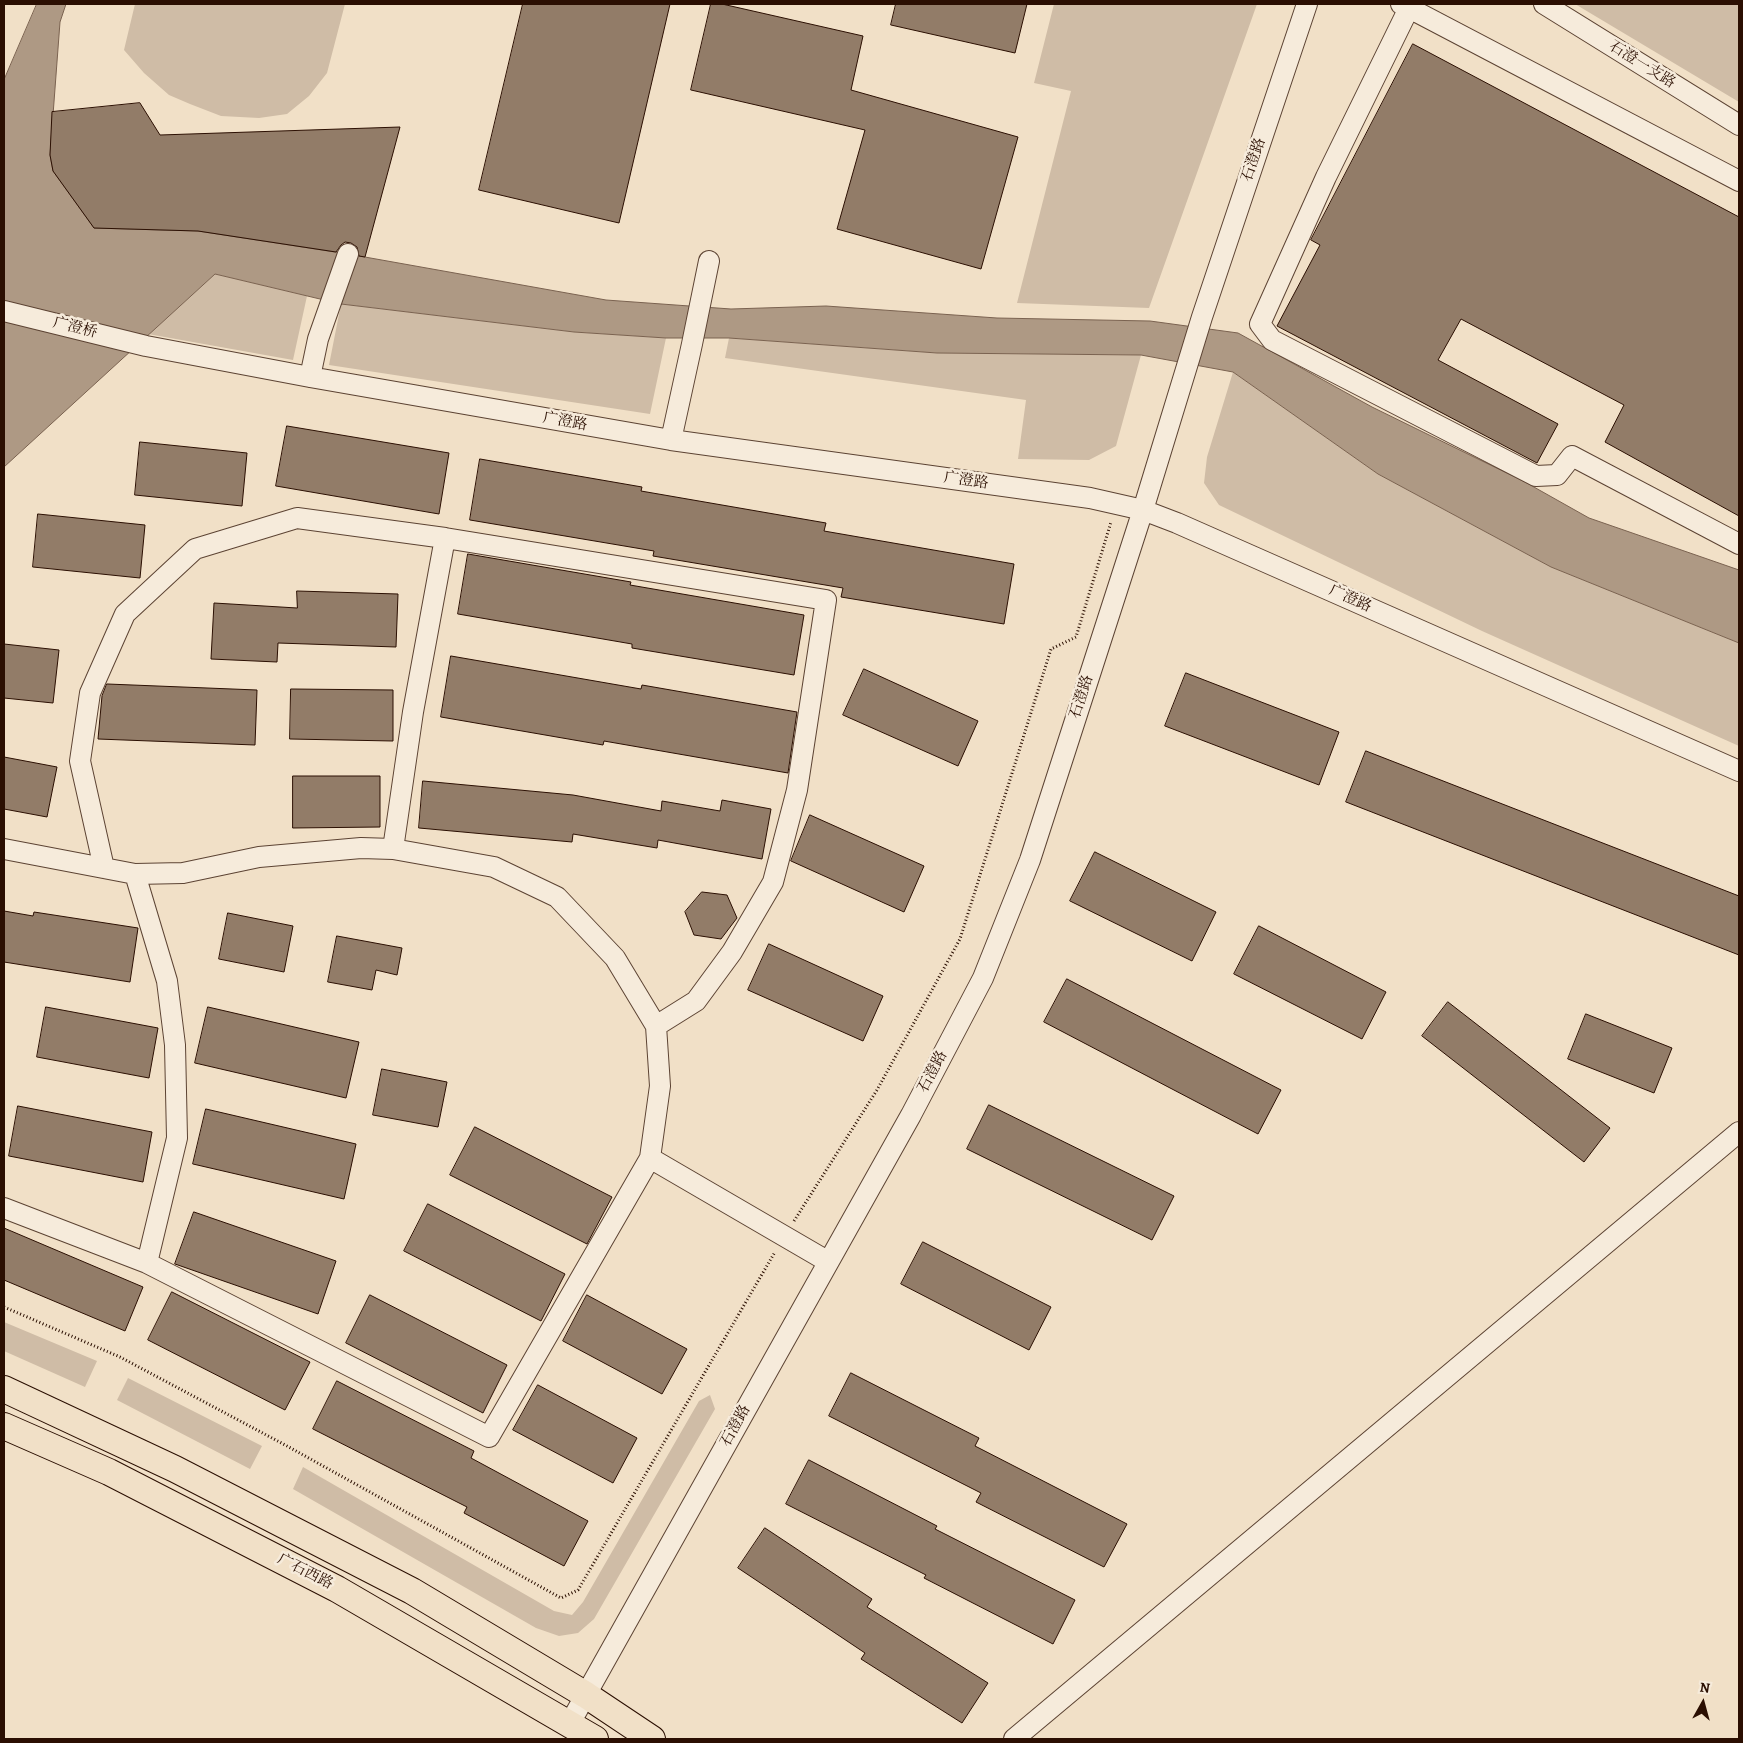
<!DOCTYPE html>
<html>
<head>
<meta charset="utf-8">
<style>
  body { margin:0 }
  #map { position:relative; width:1743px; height:1743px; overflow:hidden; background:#f1e0c7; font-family:Alegreya,serif }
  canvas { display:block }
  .frame { position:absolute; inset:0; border:5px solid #2b0f02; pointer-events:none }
  .north { position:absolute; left:1678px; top:1678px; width:50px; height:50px; -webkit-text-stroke:4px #f6ebdb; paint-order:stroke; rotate:7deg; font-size:14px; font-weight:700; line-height:20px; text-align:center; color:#2b0f02 }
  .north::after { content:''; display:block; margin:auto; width:18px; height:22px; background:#2b0f02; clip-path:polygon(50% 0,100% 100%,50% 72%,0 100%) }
</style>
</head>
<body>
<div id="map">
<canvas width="1743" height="1743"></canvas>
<div class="frame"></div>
<div class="north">N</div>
</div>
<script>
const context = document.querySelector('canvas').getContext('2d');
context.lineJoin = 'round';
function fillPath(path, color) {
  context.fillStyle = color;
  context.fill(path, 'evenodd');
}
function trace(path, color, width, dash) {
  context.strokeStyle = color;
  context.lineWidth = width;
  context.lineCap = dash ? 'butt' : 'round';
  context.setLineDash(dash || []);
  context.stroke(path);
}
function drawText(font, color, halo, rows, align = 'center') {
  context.font = font + ' Alegreya,"Noto Serif SC",serif';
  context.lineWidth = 5;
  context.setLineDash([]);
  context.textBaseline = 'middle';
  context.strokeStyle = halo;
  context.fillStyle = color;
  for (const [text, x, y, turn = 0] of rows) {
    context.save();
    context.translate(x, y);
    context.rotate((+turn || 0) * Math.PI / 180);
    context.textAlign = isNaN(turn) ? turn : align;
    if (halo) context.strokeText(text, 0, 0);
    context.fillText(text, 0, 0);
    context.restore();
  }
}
fillPath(new Path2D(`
  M135 4H345L327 73 309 96 287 114 259 118 221 116 190 104 169 95 144 73 124 50Z
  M1054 4H1257L1149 308 1017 303 1071 91 1034 83Z
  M1575 4H1739V102Z
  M215 274 307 296 293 360 148 334Z
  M341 304 574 332 666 338 650 414 329 365Z
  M729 338 937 353 1141 355 1116 446 1089 460 1018 459 1026 400 725 358Z
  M1233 372 1378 474 1551 567 1739 643V746L1482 631 1219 505 1204 483 1207 457Z
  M4 1322 97 1361 85 1387 4 1351Z
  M128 1378 262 1446 250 1469 117 1400Z
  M710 1395 715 1409 594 1619 578 1633 559 1636 536 1628 293 1489 303 1467 554 1611 572 1615 583 1602 699 1401Z`), '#cfbca6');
const water = new Path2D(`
  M37 4H66L60 22 50 155 53 171 94 228 198 231 348 254 606 300 731 309 826 306 997 318 1150 321 1238 333 1372 407 1525 482 1589 518 1739 570V643L1551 567 1378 474 1233 372 1141 355 937 353 729 338H666L574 332 341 304 215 274 4 467V80Z`);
fillPath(water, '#ae9984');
trace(water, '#7a6250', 1);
const building = new Path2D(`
  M523 4H670L619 223 479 190Z
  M711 4H722L863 36 851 90 1018 137 981 269 837 229 865 130 691 90Z
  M896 4H1027L1015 53 891 25Z
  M1413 44 1739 217V516L1605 442 1624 405 1461 319 1438 360 1558 424 1537 463 1277 326 1320 245 1311 240Z
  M140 103 160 135 400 127 365 257 359 256 357 247 351 243 345 242 341 245 336 252 198 231 94 228 53 171 50 155 52 112Z
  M287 426 449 453 439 514 276 486Z
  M140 442 247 453 242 506 135 495Z
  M480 459 642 487 641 491 826 523 824 531 1014 564 1004 624 841 597 843 588 653 556 654 551 470 520Z
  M38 514 145 525 140 578 33 567Z
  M468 554 631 582 630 585 804 615 794 675 632 648V644L458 614Z
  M297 591 398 594 396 647 278 643 277 662 211 659 214 603 297 608Z
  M4 644 59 650 53 703 4 698Z
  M451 656 641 689 642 685 797 712 788 773 604 741 603 745 441 717Z
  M864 669 978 721 958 766 843 715Z
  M1186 673 1339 732 1319 785 1165 726Z
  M107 684 257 690 255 745 98 739 102 696Z
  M291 689 393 690V741L290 739Z
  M1366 751 1739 896V955L1346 802Z
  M4 757 57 767 47 817 4 809Z
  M293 776H380V827L293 828Z
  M423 781 573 795 661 811 662 801 720 811 722 800 771 809 762 859 658 840 657 848 573 834 572 842 419 828Z
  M810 815 924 866 904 912 791 861Z
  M1095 852 1216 912 1192 961 1070 901Z
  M702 892 727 895 737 918 721 939 694 935 685 912Z
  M4 911 33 916 34 912 138 928 130 982 4 962Z
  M228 913 293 926 284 972 219 959Z
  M1259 926 1386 992 1362 1039 1234 974Z
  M337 936 402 948 397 975 376 970 372 990 328 982Z
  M769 944 883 996 863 1041 748 990Z
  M1067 979 1281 1090 1258 1134 1044 1022Z
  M1448 1002 1610 1128 1584 1162 1422 1036Z
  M46 1007 158 1028 149 1078 37 1057Z
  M208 1007 359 1042 346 1098 195 1063Z
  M1586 1014 1672 1048 1654 1093 1568 1059Z
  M382 1069 447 1082 438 1127 373 1115Z
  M989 1105 1174 1196 1152 1240 967 1149Z
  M18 1106 152 1132 143 1182 9 1156Z
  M206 1109 356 1144 344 1199 193 1164Z
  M475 1127 612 1197 587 1244 450 1175Z
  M428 1204 565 1274 541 1321 404 1251Z
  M194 1212 336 1261 318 1314 175 1264Z
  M4 1228 143 1287 125 1331 4 1280Z
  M923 1242 1051 1307 1029 1350 901 1284Z
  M172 1292 310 1362 285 1410 148 1340Z
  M370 1295 507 1365 483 1413 346 1343Z
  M587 1295 687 1349 662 1394 563 1341Z
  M851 1373 979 1438 975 1446 1127 1524 1104 1567 976 1502 981 1493 829 1416Z
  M337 1381 474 1451 471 1458 588 1521 564 1566 464 1513 467 1507 313 1429Z
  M538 1385 637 1438 613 1483 513 1430Z
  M809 1460 937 1526 935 1529 1075 1600 1053 1644 924 1578 926 1575 786 1504Z
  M765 1528 872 1599 867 1607 988 1683 962 1723 861 1659 865 1653 738 1568Z`);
fillPath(building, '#927c68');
trace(building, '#2b0f02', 1);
const minor = new Path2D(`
  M1401 4 1409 8 1326 177 1260 324 1272 340 1536 476 1557 475 1572 456 1739 544
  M1544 4 1739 125
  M1409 8 1739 181
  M4 311 146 346 310 377 671 440 1090 498 1143 510 1177 523 1739 771
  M310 377 318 339 348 254
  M671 440 692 344 709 261
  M445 538 826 600 797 790 773 882 732 952 696 1001 656 1026
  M4 849 135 874 183 873 259 857 361 848 393 849 494 867 557 897 615 958 656 1026 660 1086 650 1158 827 1261
  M104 868 80 761 90 693 125 614 195 549 297 518 445 538 413 712 393 849
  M4 1208 147 1263 177 1138 175 1045 167 981 135 874
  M147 1263 489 1437 650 1158
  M570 1723 911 1115 983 978 1030 860 1143 510 1202 317 1307 4
  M1014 1739 1739 1132`);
const major = new Path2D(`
  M4 1389 175 1469 412 1591 586 1695 652 1739
  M4 1426 109 1472 337 1589 595 1739`);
trace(minor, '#5c4333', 22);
trace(major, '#2b0f02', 28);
trace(new Path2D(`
  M794 1221 877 1090 960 939 1051 649 1076 637 1111 522
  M4 1307 120 1357 287 1446 561 1598 578 1590 775 1252`), '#2b0f02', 3, [1, 2.5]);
trace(minor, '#f6ebdb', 20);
trace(major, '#f1e0c7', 26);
drawText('15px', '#2b0f02', '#f6ebdb', [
  ["石澄一支路",1642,65,32],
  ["石澄路",1254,160,-71],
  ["广澄桥",75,328,14],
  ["广澄路",565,422,10],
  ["广澄路",966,481,8],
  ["广澄路",1350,599,24],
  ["石澄路",1082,697,-72],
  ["石澄路",933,1072,-62],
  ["石澄路",736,1426,-61],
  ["广石西路",305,1572,27]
]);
</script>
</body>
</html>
